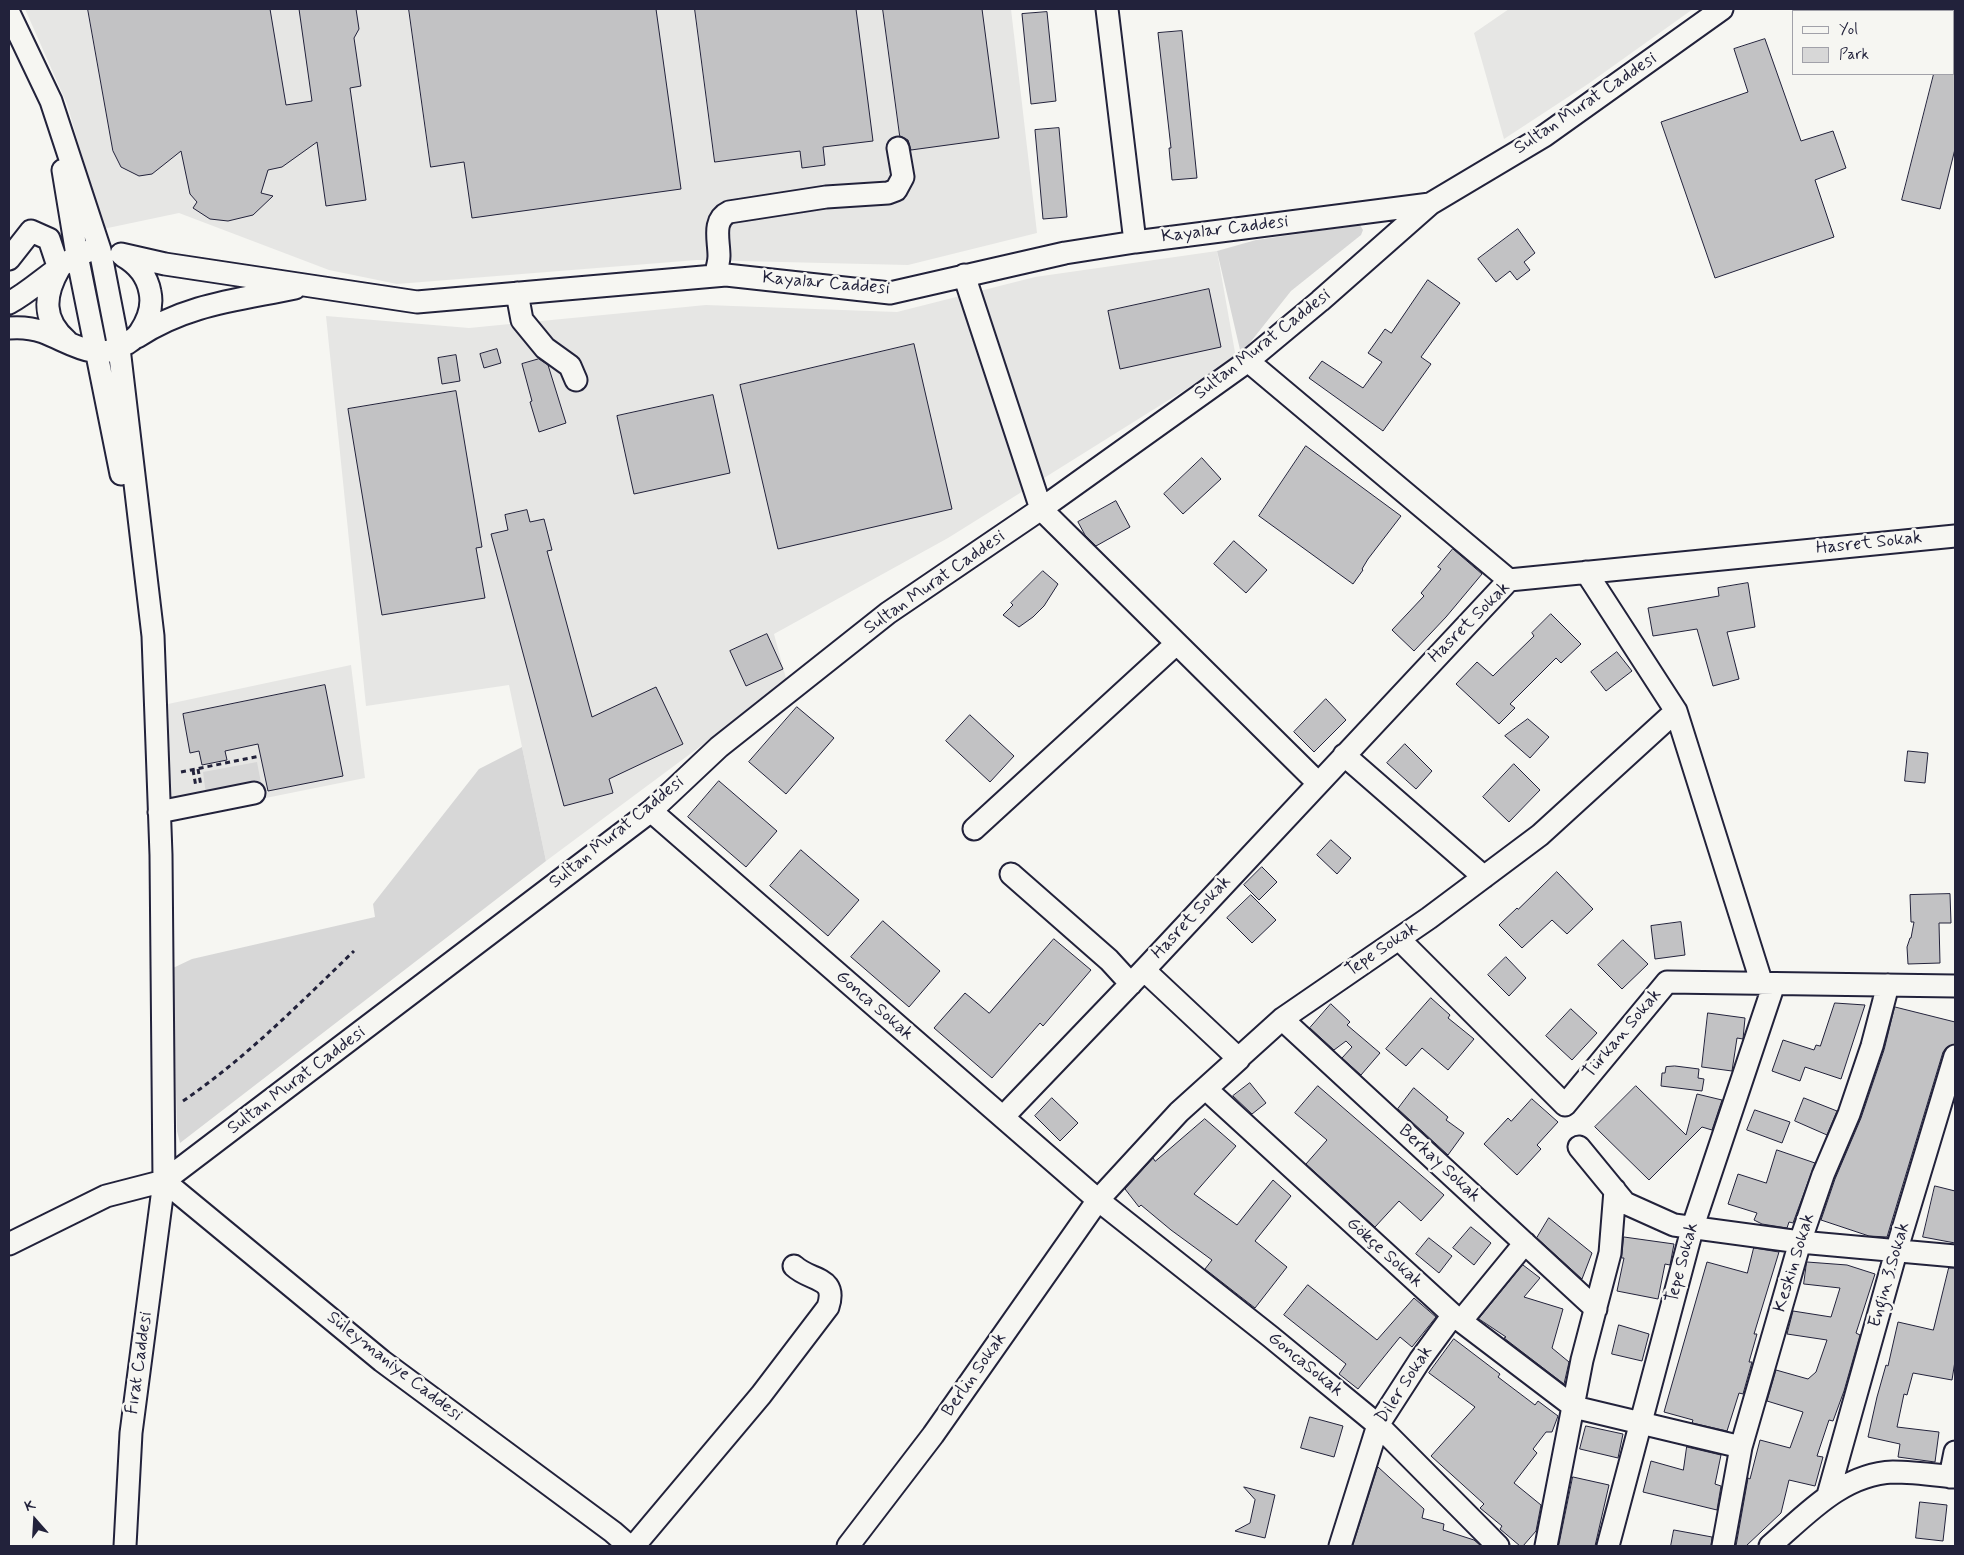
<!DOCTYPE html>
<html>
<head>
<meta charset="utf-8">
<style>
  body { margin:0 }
  #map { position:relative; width:1964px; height:1555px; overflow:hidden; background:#f6f6f2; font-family:Mynerve,sans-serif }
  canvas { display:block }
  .frame { position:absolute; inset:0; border:10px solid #22223b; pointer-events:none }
  .legend { position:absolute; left:1792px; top:10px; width:162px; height:65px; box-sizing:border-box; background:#f6f6f2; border:1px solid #a1a1a9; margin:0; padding:6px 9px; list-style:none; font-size:15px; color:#22223b }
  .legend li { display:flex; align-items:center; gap:10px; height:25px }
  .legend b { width:25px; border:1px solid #a1a1a9 }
  .north { position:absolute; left:10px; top:1495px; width:50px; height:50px; -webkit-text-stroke:4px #f6f6f2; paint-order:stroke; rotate:341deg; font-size:14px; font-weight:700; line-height:20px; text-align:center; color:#22223b }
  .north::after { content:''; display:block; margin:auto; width:18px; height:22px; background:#22223b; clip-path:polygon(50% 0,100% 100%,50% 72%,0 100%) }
</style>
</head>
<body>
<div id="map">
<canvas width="1964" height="1555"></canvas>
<div class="frame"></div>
<ul class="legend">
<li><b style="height:6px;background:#f6f6f2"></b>Yol</li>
<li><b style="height:14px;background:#d7d7d7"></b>Park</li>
</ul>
<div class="north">K</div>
</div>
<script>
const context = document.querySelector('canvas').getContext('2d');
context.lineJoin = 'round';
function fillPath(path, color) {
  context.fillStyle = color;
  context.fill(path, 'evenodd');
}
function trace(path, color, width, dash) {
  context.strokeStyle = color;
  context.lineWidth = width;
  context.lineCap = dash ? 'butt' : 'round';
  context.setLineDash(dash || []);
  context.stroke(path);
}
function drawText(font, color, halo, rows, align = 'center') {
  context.font = font + ' Mynerve,sans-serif';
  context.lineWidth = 5;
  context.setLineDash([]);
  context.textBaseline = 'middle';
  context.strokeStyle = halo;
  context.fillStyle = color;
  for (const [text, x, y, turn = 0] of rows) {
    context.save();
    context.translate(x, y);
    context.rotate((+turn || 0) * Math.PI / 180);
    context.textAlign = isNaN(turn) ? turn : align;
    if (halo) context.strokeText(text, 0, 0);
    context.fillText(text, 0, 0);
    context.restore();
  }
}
fillPath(new Path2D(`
  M25 9H1011L1037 233 908 265 697 260 397 284 329 270 179 213 103 229 67 104Z
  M1509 9H1693L1588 84 1504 139 1474 33Z
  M1217 251 1236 358 948 538 774 634 787 682 546 861 509 685 366 706 326 316 469 328 706 305 897 312 1035 277Z
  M351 665 365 778 171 817 168 704Z`), '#e6e6e4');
fillPath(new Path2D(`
  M1360 225 1363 230 1361 235 1291 291 1241 354 1217 251 1256 240Z
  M522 747 546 861 180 1143 177 1131 173 968 192 959 375 917 373 904 479 769Z
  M257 762 261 783 206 794 203 772Z`), '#d7d7d7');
const building = new Path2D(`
  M88 9H270L286 105 312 101 299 9H356L359 29 354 38 361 86 350 88 366 200 326 206 317 142 282 167 268 170 261 193 273 196 253 215 228 221 210 219 193 208 197 202 190 194 181 151 152 174 139 176 121 167 113 151Z
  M409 9H656L681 189 472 218 464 162 431 167Z
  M695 9H856L873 141 823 147 825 165 802 168 800 151 715 162Z
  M883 9H982L999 138 911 150 908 140 900 136Z
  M1047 12 1056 101 1031 104 1022 14Z
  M1182 31 1197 178 1172 180 1169 148H1171L1158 33Z
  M1765 39 1801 141 1833 131 1846 168 1815 180 1834 237 1715 278 1661 122 1748 92 1734 49Z
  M1934 74H1955V149L1940 209 1902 200Z
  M1059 128 1067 217 1043 219 1035 130Z
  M1518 229 1535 253 1524 262 1530 270 1517 280 1510 271 1496 282 1478 259Z
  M1428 280 1460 303 1421 357 1431 364 1383 431 1309 378 1322 361 1363 388 1382 362 1368 353 1385 329 1391 333Z
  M1209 289 1221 347 1120 369 1108 311Z
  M914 344 952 509 778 549 740 385Z
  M497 349 501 363 484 368 480 354Z
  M456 355 460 381 442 384 438 358Z
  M539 359 548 365 566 423 539 432 530 402 532 401 522 364Z
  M456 391 482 547 476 548 485 598 382 615 348 409Z
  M713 395 730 473 634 494 617 416Z
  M1306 446 1401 516 1368 559 1362 569 1363 570 1353 584 1259 516Z
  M1202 458 1221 479 1183 514 1164 494Z
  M1116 501 1130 527 1096 546 1085 535 1078 522Z
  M527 510 530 522 544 519 552 550 547 551 592 717 656 687 683 744 609 779 613 793 564 806 491 534 508 530 505 515Z
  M1234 541 1267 570 1246 593 1214 564Z
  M1453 549 1482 574 1446 617 1414 651 1392 630 1424 596 1421 593 1441 569 1438 567Z
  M1043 571 1058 584 1044 606 1033 617 1019 627 1003 615 1013 605 1011 603Z
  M1748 583 1755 627 1727 632 1739 679 1713 686 1697 629 1653 636 1648 608 1719 596 1718 588Z
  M1551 614 1581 644 1561 663 1556 658 1510 704 1515 708 1499 724 1456 684 1477 662 1493 676 1534 636 1532 633Z
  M767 634 783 669 746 686 730 651Z
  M1617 652 1632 671 1606 691 1591 672Z
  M325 685 343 776 268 791 258 744 225 751 227 760 202 765 199 751 190 753 183 714Z
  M1326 699 1346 720 1314 752 1294 732Z
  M797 707 834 738 786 794 749 762Z
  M970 715 1014 756 990 782 946 741Z
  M1528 719 1549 737 1530 758 1505 736Z
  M1405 744 1432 771 1416 789 1387 763Z
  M1908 751 1928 753 1925 783 1905 781Z
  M1514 764 1540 790 1509 822 1483 797Z
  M719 781 777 831 746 867 688 817Z
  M1331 840 1351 858 1337 874 1317 855Z
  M801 850 859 900 828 936 770 886Z
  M1262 867 1277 882 1259 900 1244 885Z
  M1557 872 1593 909 1567 934 1552 920 1522 948 1499 925 1517 908 1518 909Z
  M1950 894 1951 923H1939L1940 963 1908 964 1907 947 1910 938H1911L1914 922H1911L1910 895Z
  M1251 895 1276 920 1252 943 1227 918Z
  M883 921 940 971 909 1007 851 957Z
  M1681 922 1685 955 1655 959 1651 926Z
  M1054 939 1091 970 1043 1026 1040 1023 992 1078 934 1028 965 993 989 1013Z
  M1623 940 1648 964 1622 989 1598 965Z
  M1506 957 1526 978 1509 996 1488 975Z
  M1431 998 1450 1015 1448 1018 1474 1039 1448 1070 1422 1048 1406 1066 1386 1049Z
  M1835 1003 1865 1005 1841 1079 1805 1067 1800 1081 1772 1071 1783 1040 1814 1050 1816 1045 1820 1046Z
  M1331 1004 1350 1022 1347 1025 1380 1053 1361 1075 1342 1058 1352 1047 1346 1041 1334 1050 1310 1028Z
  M1895 1007 1955 1022V1044L1947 1047 1943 1052 1887 1237 1869 1236 1821 1220 1835 1179 1861 1118 1884 1050Z
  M1571 1009 1597 1033 1572 1060 1546 1036Z
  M1708 1013 1745 1018 1743 1039 1737 1038 1732 1071 1702 1067Z
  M1675 1066 1699 1069 1698 1078 1704 1079 1702 1091 1661 1086 1662 1073H1665L1666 1067Z
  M1250 1083 1266 1103 1252 1114 1233 1096Z
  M1318 1086 1444 1195 1421 1221 1399 1201 1375 1227 1306 1164 1327 1140 1295 1113Z
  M1636 1086 1686 1135 1697 1094 1722 1100 1712 1130 1702 1127 1649 1180 1595 1127Z
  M1414 1088 1448 1117 1446 1120 1464 1133 1448 1155 1398 1109Z
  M1052 1098 1078 1123 1060 1141 1035 1116Z
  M1804 1098 1837 1111 1827 1135 1795 1121Z
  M1532 1099 1558 1122 1537 1145 1541 1149 1517 1175 1484 1144 1508 1118 1511 1121Z
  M1755 1110 1790 1122 1782 1143 1747 1130Z
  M1205 1119 1236 1146 1194 1194 1237 1225 1273 1180 1291 1196 1255 1241 1287 1267 1255 1308 1205 1269 1212 1260 1171 1230 1141 1205 1139 1207 1125 1189 1153 1158 1155 1161Z
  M1777 1150 1815 1163 1793 1223 1789 1222 1787 1228 1762 1224 1754 1220 1757 1213 1728 1204 1738 1174 1766 1183Z
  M1935 1186 1955 1191V1243L1923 1237Z
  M1549 1218 1592 1253 1582 1279 1537 1238Z
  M1471 1227 1491 1243 1474 1265 1453 1248Z
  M1624 1237 1674 1244 1670 1265 1665 1264 1658 1299 1617 1291 1624 1258H1622Z
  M1429 1238 1452 1256 1439 1273 1416 1254Z
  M1754 1248 1779 1252 1754 1334H1757L1749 1362H1752L1743 1394 1739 1393 1727 1431 1692 1423 1693 1420 1664 1412 1707 1262 1747 1273Z
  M1807 1262 1847 1265 1875 1274 1856 1333 1860 1335 1844 1391 1833 1421 1829 1420 1817 1456 1823 1457 1815 1486 1789 1480 1781 1513 1746 1546H1736L1748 1478 1750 1479 1760 1440 1790 1448 1803 1412 1767 1401 1776 1370 1808 1379 1816 1372 1827 1340 1787 1334 1793 1311 1831 1317 1840 1288 1804 1284Z
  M1523 1265 1540 1278 1524 1297 1563 1309 1552 1348 1569 1362 1564 1384 1504 1338 1506 1337 1479 1319Z
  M1949 1268H1955V1361L1952 1380 1913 1373 1907 1395 1904 1394 1897 1427 1939 1432 1935 1462 1898 1457 1900 1444 1868 1437 1877 1397 1886 1365 1888 1366 1898 1322 1933 1330Z
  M1308 1285 1377 1340 1414 1298 1436 1317 1412 1347 1400 1337 1358 1389 1339 1374 1346 1364 1284 1315Z
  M1619 1325 1649 1334 1642 1361 1612 1354Z
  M1454 1339 1500 1374 1498 1377 1535 1405 1538 1401 1558 1416 1552 1432H1546L1533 1449 1537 1453 1514 1483 1541 1505 1536 1531 1523 1546H1520L1500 1529 1502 1526 1480 1508 1484 1504 1431 1456 1475 1407 1429 1373Z
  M1310 1417 1343 1426 1334 1457 1301 1448Z
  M1586 1426 1623 1434 1618 1458 1580 1449Z
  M1687 1447 1721 1455 1715 1484 1721 1486 1717 1510 1643 1492 1651 1461 1683 1470Z
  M1378 1467 1424 1509 1422 1518 1444 1524 1443 1530 1474 1540 1481 1546H1353Z
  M1573 1477 1609 1485 1595 1546H1559Z
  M1244 1487 1275 1495 1265 1538 1235 1531 1250 1523 1255 1500Z
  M1920 1502 1947 1505 1943 1541 1916 1538Z
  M1674 1530 1712 1537 1711 1546H1671Z`);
fillPath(building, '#c2c2c4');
trace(building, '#22223b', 1);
const minor = new Path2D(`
  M1107 9 1135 242
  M9 13 51 101 100 250 119 348 153 636 161 855 164 1181 131 1433 125 1546
  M63 170 77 255 121 474
  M121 254 165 264 417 302 726 275 890 293 1065 253 1135 242 1430 204
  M9 259 31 231 49 239 59 269C44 295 42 320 67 341
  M964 275 1041 509 1318 783
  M715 276C717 269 719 262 719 256 719 240 712 220 729 212L826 197 888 193 896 190 903 177 898 148
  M517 293 522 320 545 348 570 366 576 380
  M9 303C37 288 59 262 89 251
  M9 328C21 327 32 328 43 332 72 343 96 363 126 344 132 340 136 338 140 332 148 320 153 306 150 292 147 275 137 264 123 256
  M137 337C187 304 238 300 295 288
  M1248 361 1509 580
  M1586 572 1676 711 1762 984
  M1344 755 1484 877
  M651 811 1098 1200 1271 1337 1378 1425 1498 1546
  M159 812 254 793
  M974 829 1176 644
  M1011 874 1109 960 1131 984
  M1399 939 1565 1105 1667 982 1955 986
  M1144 970 1239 1059 1206 1089 1453 1315 1574 1407 1741 1447
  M1282 1019 1596 1309
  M1003 1117 1144 970 1509 580 1955 536
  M1579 1147 1625 1203 1674 1225 1800 1242 1955 1256
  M164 1181 382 1361 613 1532 629 1546
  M9 1244 106 1196 164 1181 651 811 719 747 888 613 1041 509 1248 361 1320 301 1430 204 1544 136 1722 9
  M1461 1321 1525 1243
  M1950 1477 1955 1452
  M1828 1495 1896 1252 1955 1056
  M634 1546 761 1395 828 1307C838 1276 811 1282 794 1266
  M848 1546 933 1435 1098 1200 1179 1112 1282 1019 1429 918 1540 835 1676 711
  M1340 1546 1378 1425 1420 1360 1453 1315
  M1546 1546 1582 1360 1610 1253 1615 1190
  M1608 1546 1693 1226 1774 984
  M1723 1546 1741 1447 1800 1242 1823 1175 1849 1114 1872 1046 1888 985
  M1770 1546C1806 1515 1842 1474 1893 1472 1914 1472 1935 1475 1955 1477`);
trace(minor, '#22223b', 25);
trace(new Path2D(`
  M198 769 201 786
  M193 770 196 787
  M181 772 260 756
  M183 1101C246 1058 299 1004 354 951`), '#22223b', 3, [5, 4]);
trace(minor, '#f6f6f2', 21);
drawText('18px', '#22223b', '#f6f6f2', [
  ["Sultan Murat Caddesi",1586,104,-34],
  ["Kayalar Caddesi",1225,230,-7],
  ["Kayalar Caddesi",826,284,5],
  ["Sultan Murat Caddesi",1263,345,-38],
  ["Hasret Sokak",1869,544,-6],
  ["Sultan Murat Caddesi",935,583,-35],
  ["Hasret Sokak",1470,623,-45],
  ["Sultan Murat Caddesi",617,833,-39],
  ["Hasret Sokak",1192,918,-47],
  ["Tepe Sokak",1382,950,-34],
  ["Gonca Sokak",874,1006,41],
  ["Türkan Sokak",1623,1034,-50],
  ["Sultan Murat Caddesi",297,1081,-37],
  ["Berkay Sokak",1439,1164,43],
  ["Gökçe Sokak",1384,1253,42],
  ["Tepe Sokak",1683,1263,-75],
  ["Keskin Sokak",1795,1263,-73],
  ["Engin 3.Sokak",1890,1275,-74],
  ["Fırat Caddesi",140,1363,-82],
  ["GoncaSokak",1305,1365,39],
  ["Süleymaniye Caddesi",394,1367,38],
  ["Berlin Sokak",975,1375,-55],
  ["Diler Sokak",1405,1385,-57]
]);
</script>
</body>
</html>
